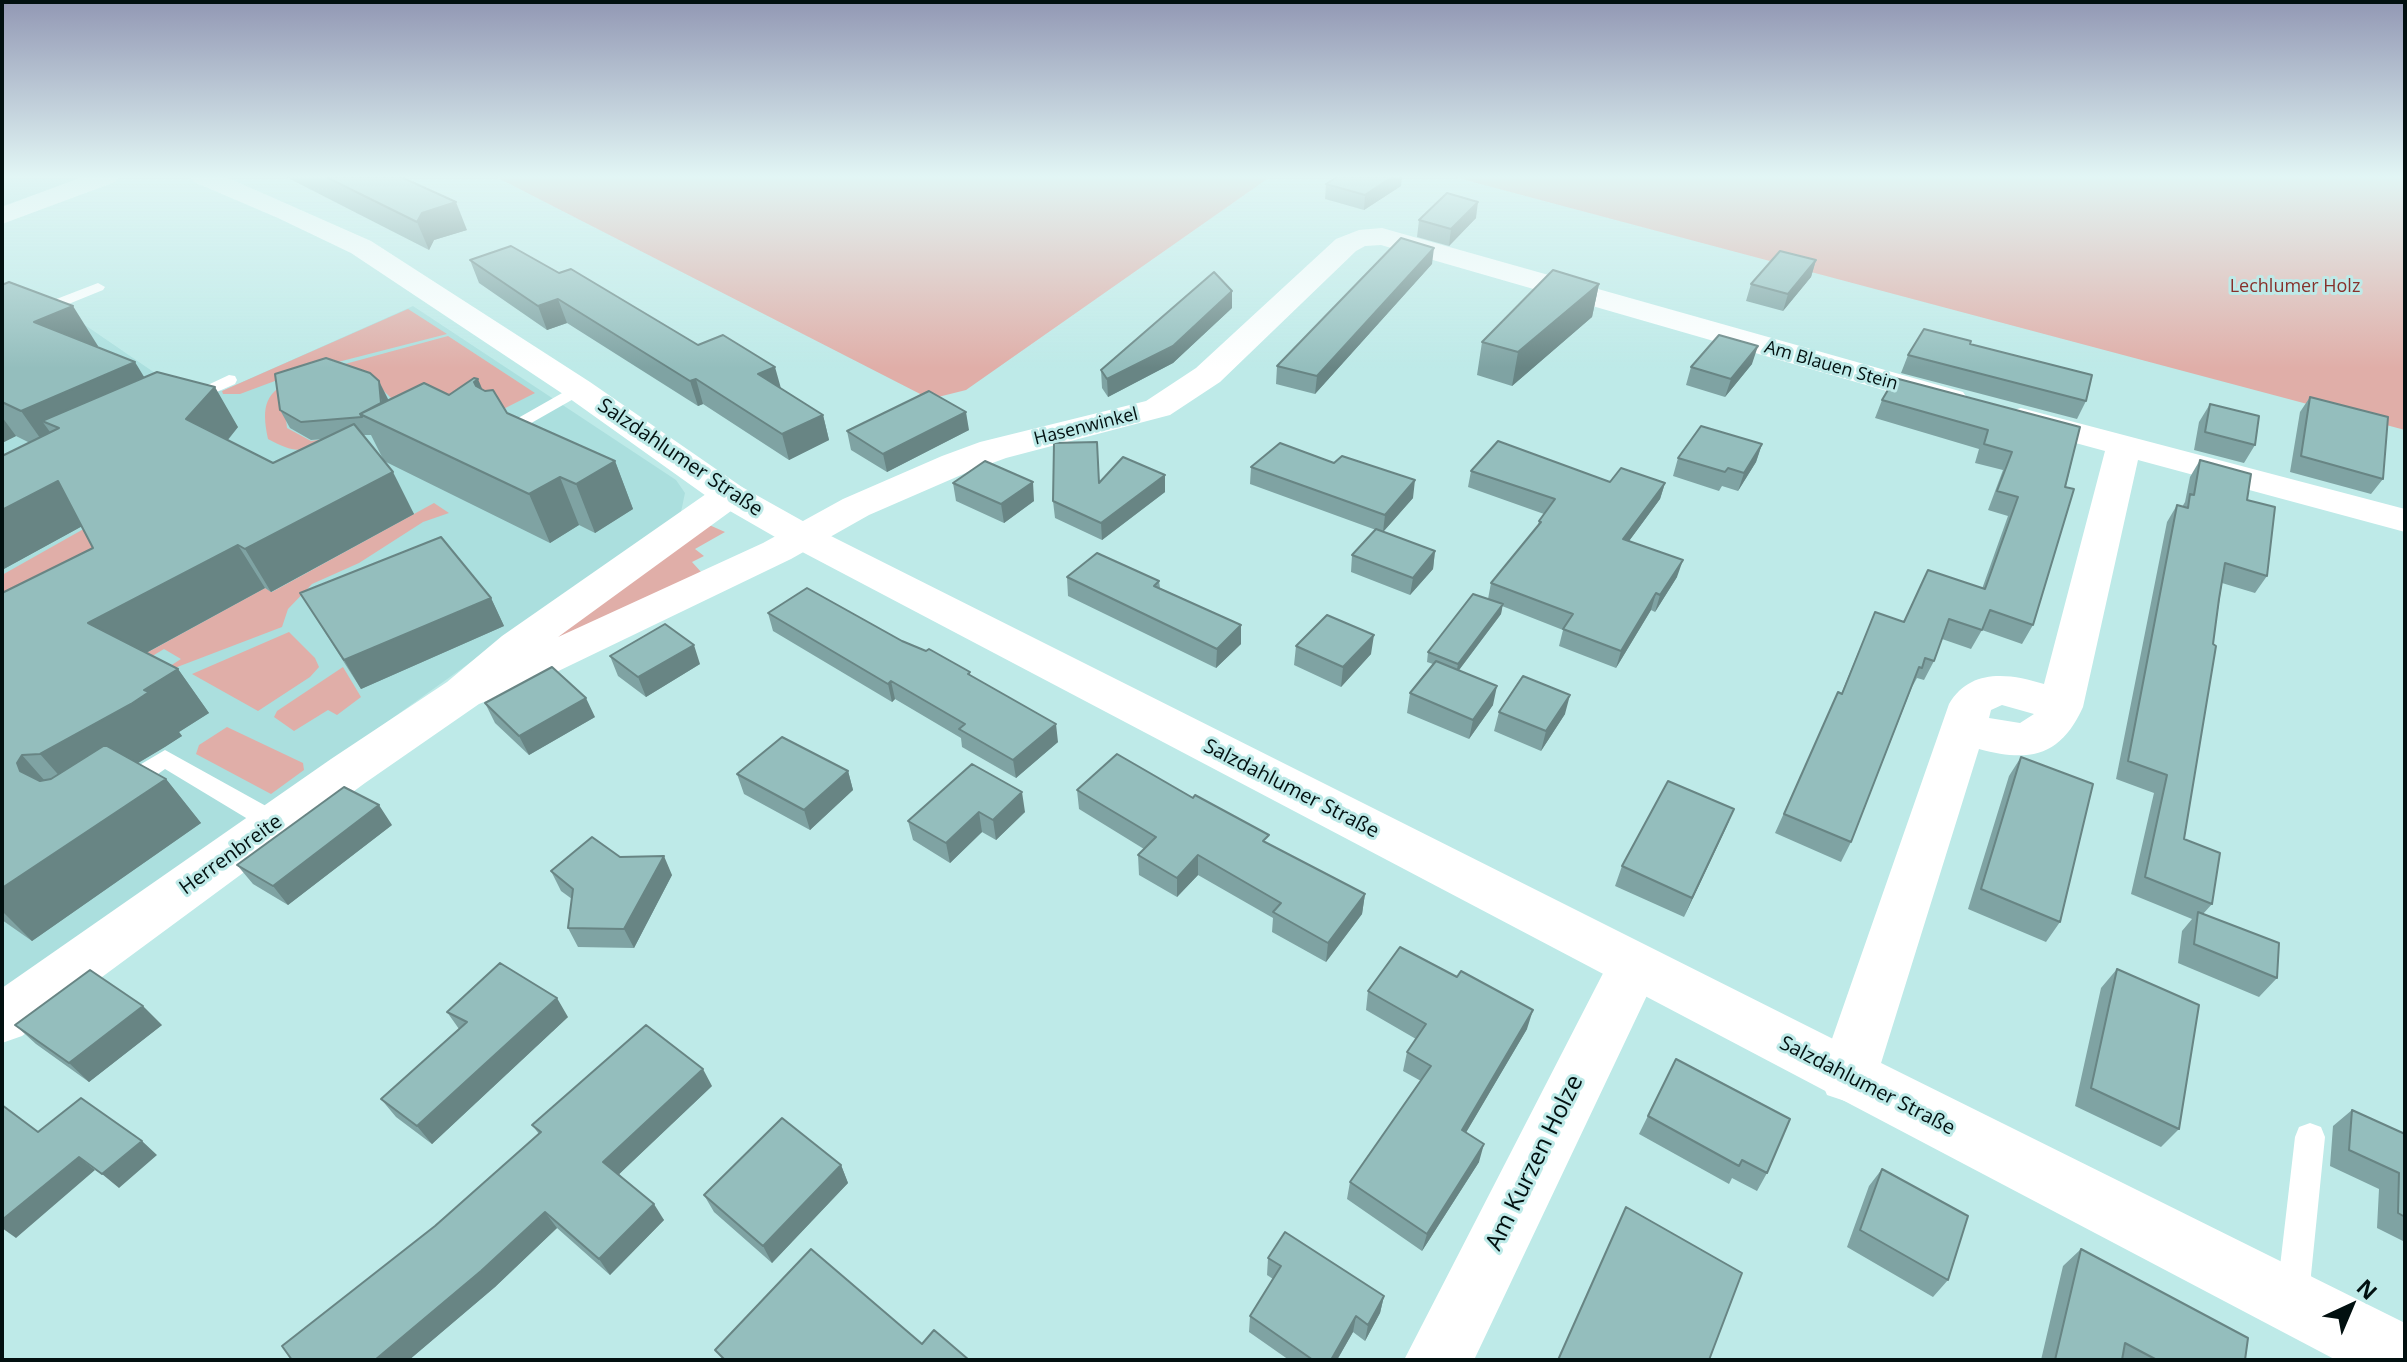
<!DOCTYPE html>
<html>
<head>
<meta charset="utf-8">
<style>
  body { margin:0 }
  #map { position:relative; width:2407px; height:1362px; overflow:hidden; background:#beeae8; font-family:"Open Sans",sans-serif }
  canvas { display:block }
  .frame { position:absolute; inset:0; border:4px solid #021010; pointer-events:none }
  .north { position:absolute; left:2311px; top:1266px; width:80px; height:80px; -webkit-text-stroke:6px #beeae8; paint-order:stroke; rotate:44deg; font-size:22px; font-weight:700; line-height:32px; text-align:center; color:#021010 }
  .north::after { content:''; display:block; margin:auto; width:28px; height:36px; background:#021010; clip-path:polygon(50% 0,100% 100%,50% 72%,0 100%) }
</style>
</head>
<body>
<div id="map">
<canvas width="2407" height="1362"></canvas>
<div class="frame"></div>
<div class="north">N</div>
</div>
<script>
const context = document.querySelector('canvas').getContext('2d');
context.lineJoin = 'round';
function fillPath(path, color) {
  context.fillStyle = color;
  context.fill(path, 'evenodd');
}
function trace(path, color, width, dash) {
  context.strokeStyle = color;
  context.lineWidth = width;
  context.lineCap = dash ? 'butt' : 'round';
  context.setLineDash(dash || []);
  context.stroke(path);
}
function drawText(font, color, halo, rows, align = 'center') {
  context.font = font + ' "Open Sans",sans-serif';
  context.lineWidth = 6;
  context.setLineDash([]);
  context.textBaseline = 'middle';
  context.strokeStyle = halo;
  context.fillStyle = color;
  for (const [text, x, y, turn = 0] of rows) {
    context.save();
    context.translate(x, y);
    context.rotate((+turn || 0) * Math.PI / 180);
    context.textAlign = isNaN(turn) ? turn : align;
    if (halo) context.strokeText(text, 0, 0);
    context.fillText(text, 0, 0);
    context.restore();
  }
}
fillPath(new Path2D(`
  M2 177H87L2 206Z
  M2 282 47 299 190 397 213 387 222 391 413 306 676 480 685 493 681 512 2 997Z`), '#abdfde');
fillPath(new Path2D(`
  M496 177H1270L966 390 930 399Z
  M1454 177H2405V430Z
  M408 309 447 334 299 372 240 394H223L222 391Z
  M448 336 535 393 458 432 391 414V398L382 389 337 374 283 393 287 428 311 441 330 438C302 453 296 454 268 439 261 405 265 392 297 377Z
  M434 503 449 513 423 522 359 563 312 584 288 609 282 627 172 669 167 668 181 659 164 649 124 673 119 668 265 588 272 592Z
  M112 513 135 520 2 652V575Z
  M698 520 725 532 695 549 704 556 692 562 702 573 547 646Z
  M289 632 315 658 319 667 310 677 258 711 192 674Z
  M343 667 361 697 337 715 328 710 294 731 274 717 277 711Z
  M227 727 303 763 304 770 271 794 196 754 199 745Z`), '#e0aea8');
fillPath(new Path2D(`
  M98 283 105 287 103 290 2 331V320Z
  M229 375 235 376 237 380 235 384 194 402H182L180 398Z
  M578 384 584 385 586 389 584 393 512 434 506 435 497 430Z
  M165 750 284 816 287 823 284 830 275 832 266 830 165 769C150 779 132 798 114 792L110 786 114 780Z
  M2310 1123 2321 1127 2325 1137 2311 1275 2314 1296 2309 1308 2297 1313 2285 1308 2280 1296 2279 1275 2295 1137 2299 1127Z`), '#fff');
fillPath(new Path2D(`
  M82 177H119L115 182 2 224V207Z
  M1382 228 1963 392 1968 399 1963 406 1951 409 1939 406 1381 245 1365 246 1356 251 1220 382 1170 415 1006 458 968 472 869 515 791 559 546 677 479 704 365 783 22 1036 2 1043V988L331 759 447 682 502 636 716 487 729 484 742 487 748 495 742 503 558 637 763 543 843 499 942 456 980 442 1146 401 1196 368 1336 239 1359 230Z
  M2021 408 2405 509V532L2138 460 2083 707C2061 756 2030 763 1979 749L1877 1076 1869 1095 1848 1102 1827 1095 1819 1076 1949 704C1970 668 2009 673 2044 684L2105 451 2009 425 2004 418 2009 411ZM2002 705 2034 714 2020 723 1989 718 1991 710Z
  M1634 943 1653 950 1661 966 1474 1360H1404L1615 950Z`), '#fff');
fillPath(new Path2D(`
  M190 177H226L371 241 590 382 742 487 817 529 1869 1057 2405 1323V1360H2336L789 545 716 503 566 396 351 253 278 218 194 182Z`), '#fff');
fillPath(new Path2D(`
  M286 177H401L467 230 434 240 429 250Z
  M1337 177H1402L1401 186 1364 210 1325 199 1326 184Z
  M1476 218 1449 246 1417 237 1419 220Z
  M470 260 559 273 781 388 823 415 829 440 789 460 703 404 698 406 567 323 547 330 479 283Z
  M1816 260 1811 277 1783 311 1746 301 1751 284Z
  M1432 264 1315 394 1276 384 1277 366Z
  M1599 284 1592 317 1512 386 1477 375 1482 342Z
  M2 285 98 346 95 347 144 377 238 427 228 440 273 463 324 439 311 440 290 428 280 410 449 395 482 390 507 413 615 461 633 509 595 533 579 525 550 543 384 461 371 435H363L414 514 271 592 265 588 146 653 178 669 209 713 179 732 182 736 138 763 166 779 201 823 32 941 2 920V593L93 548 82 526 2 570 30 443 16 436 2 443Z
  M1232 308 1173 363 1108 397 1102 388 1101 370Z
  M1970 344 2086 401 2077 419 1901 373 1908 355Z
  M1752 364 1725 397 1686 385 1691 367Z
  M2310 397 2383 479 2371 494 2290 472 2300 412Z
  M1882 400 2080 427 2033 625 2022 644 1982 630 1971 649 1942 639 1934 661 1924 680 1917 678 1912 687 1851 842 1841 862 1775 833 1838 692 1841 694 1875 612 1904 622 1982 589 2008 516 1988 510 2003 470 1975 463 1979 449 1875 418Z
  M2210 404 2255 445 2244 463 2194 450 2199 422Z
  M969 430 887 472 851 450 847 431Z
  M1762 444 1756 462 1738 491 1722 486 1719 491 1673 476 1678 458Z
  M2200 460 2247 500 2267 576 2255 593 2222 583 2184 839 2212 904 2203 914 2277 978 2259 997 2178 963 2182 931 2192 919 2131 894 2154 793 2116 779 2167 522 2177 505 2182 507 2185 502 2190 477Z
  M1251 467 1413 498 1383 532 1435 551 1433 569 1410 595 1351 572 1352 555 1376 530 1250 484Z
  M1471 471 1610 482 1665 483 1660 499 1629 541 1677 577 1655 612 1651 610 1616 668 1559 646 1563 630 1502 606 1501 614 1459 670 1493 705 1469 739 1407 713 1410 693 1433 664 1427 662 1428 652 1488 599 1491 583 1538 526 1539 521 1544 514 1468 487Z
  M953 483 1034 501 1004 523 956 501Z
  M1099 483 1165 492 1102 540 1055 518 1053 501Z
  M1067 577 1159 581 1160 588 1241 625V644L1216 668 1068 596Z
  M300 593 491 598 504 626 361 689Z
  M768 613 902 641 970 672V675L1058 742 1016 778 962 747 961 738 895 699 892 702 773 631Z
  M1296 646 1371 654 1341 687 1294 665Z
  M610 656 700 664 646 697 618 676Z
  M485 703 595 717 529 755 495 723Z
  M1499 712 1565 714 1541 751 1494 731Z
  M2021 757 2060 922 2046 942 1968 909 2009 776Z
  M972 764 1025 812 996 840 982 832 950 863 913 840 908 821Z
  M848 771 853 790 810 830 744 794 737 774Z
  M1077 790 1268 844 1365 894 1362 914 1326 962 1272 932 1273 918 1198 875 1177 897 1139 875 1138 855 1144 849 1079 809Z
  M1734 809 1684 917 1615 886 1622 866Z
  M392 825 288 905 253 884 237 865Z
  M620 857 672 875 634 948 578 947 568 928 572 899 561 891 551 871Z
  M2117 969 2179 1129 2161 1147 2075 1106 2101 988Z
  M1368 991 1527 1029 1466 1132 1479 1162 1422 1251 1347 1199 1350 1182 1421 1081 1403 1071 1407 1052 1416 1039 1366 1010Z
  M447 1012 568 1017 432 1144 396 1117 381 1099 459 1029Z
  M15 1025H162L89 1082 36 1044Z
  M1676 1059 1767 1173 1757 1191 1732 1178 1729 1184 1639 1134Z
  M712 1086 619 1174 664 1220 610 1275 557 1228 495 1287 409 1360H292L435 1226 539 1134 532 1125Z
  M2352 1110 2405 1134V1242L2377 1228 2379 1189 2330 1166 2333 1126Z
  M841 1165 848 1183 772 1263 714 1212 704 1195Z
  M1882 1169 1948 1280 1933 1297 1847 1247 1869 1186Z
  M2081 1249 2245 1360H2041L2063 1266Z
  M1268 1258 1384 1296 1380 1313 1365 1341 1353 1332 1337 1360H1289L1249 1332 1250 1316 1273 1279 1267 1275Z`), '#7fa3a3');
fillPath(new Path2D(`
  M1392 177H1402L1401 186 1364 210 1365 195Z
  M456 202 467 230 434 240 429 250 417 222 422 213Z
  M1478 202 1476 218 1449 246 1451 229Z
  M1434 248 1432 264 1315 394 1317 376Z
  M1816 260 1811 277 1783 311 1788 294Z
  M1599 284 1592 317 1512 386 1518 352Z
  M1232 291V308L1173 363 1108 397 1107 379Z
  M558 299 567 323 547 330 538 306Z
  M73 306 98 346 60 362 34 322Z
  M1758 346 1752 364 1725 397 1731 379Z
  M135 362 160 403 42 421 61 447 50 452 21 411Z
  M775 367 782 392 758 374Z
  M478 379 498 426 474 382Z
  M696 379 703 404 698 406 690 381Z
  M379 381 388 399 391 428 383 415Z
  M215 387 238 427 211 460 186 419Z
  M966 412 969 430 887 472 883 454Z
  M823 415 829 440 789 460 782 434Z
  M2 417 16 436 2 443Z
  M1762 444 1756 462 1738 491 1744 473Z
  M615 461 633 509 595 533 576 484Z
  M393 472 414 514 271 592 245 549Z
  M1165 475V492L1102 540 1101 523Z
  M560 477 579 525 550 543 529 494Z
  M1415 480 1413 498 1383 532 1385 515Z
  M58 481 88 523 2 570V510Z
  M1033 482 1034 501 1004 523 1001 504Z
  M1665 483 1660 499 1618 556 1623 539Z
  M238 545 265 588 122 666 88 623Z
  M1435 551 1433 569 1410 595 1413 578Z
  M1683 560 1677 577 1655 612 1660 595Z
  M1656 593 1651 610 1616 668 1621 651Z
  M491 598 504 626 361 689 344 660Z
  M1503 604 1501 614 1456 674 1458 664Z
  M1241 625V644L1216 668 1217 649Z
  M1374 635 1371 654 1341 687 1343 667Z
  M694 645 700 664 646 697 638 677Z
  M178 669 209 713 179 732 182 736 165 747 79 798 40 754Z
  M891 681 895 699 892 702 888 684Z
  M1497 686 1493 705 1469 739 1473 720Z
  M1570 695 1565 714 1541 751 1546 731Z
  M586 698 595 717 529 755 519 736Z
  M1056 724 1058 742 1016 778 1013 760Z
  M22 755 61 799 20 771 17 763Z
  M848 771 853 790 810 830 804 810Z
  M166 779 201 823 32 941 2 911V888Z
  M1022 792 1025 812 996 840 993 820Z
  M379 805 392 825 288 905 273 886Z
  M1734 809 1726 828 1684 917 1692 898Z
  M979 812 982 832 950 863 946 843Z
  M1198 855V875L1177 897V878Z
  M664 856 672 875 634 948 624 929Z
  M1365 894 1362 914 1326 962 1328 943Z
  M557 998 568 1017 432 1144 417 1126Z
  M143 1006 162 1025 89 1082 69 1063Z
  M1533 1010 1527 1029 1457 1148 1462 1130Z
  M703 1069 712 1086 614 1179 603 1162Z
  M142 1141 157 1155 119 1188 102 1174Z
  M1484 1144 1479 1162 1422 1251 1427 1234Z
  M79 1157 95 1170 16 1238 2 1228V1220Z
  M841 1165 848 1183 772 1263 763 1246Z
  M654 1204 664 1220 610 1275 599 1259Z
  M545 1212 557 1228 495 1287 409 1360H375Z
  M1384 1296 1380 1313 1365 1341 1368 1325Z
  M1356 1316 1353 1332 1337 1360H1331Z`), '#688584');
const building = new Path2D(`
  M326 177H401L456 202 422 213 417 222Z
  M1337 177H1392L1365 195 1326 184Z
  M1447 193 1478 202 1451 229 1419 220Z
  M1401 238 1434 248 1317 376 1277 366Z
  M511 246 559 273 571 269 698 345 723 335 775 367 758 374 823 415 782 434 696 379 690 381 558 299 538 306 470 260Z
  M1780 251 1816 260 1788 294 1751 284Z
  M1553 270 1599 284 1518 352 1482 342Z
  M1214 272 1232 291 1173 346 1107 379 1101 370Z
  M9 282 73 306 34 322 135 362 21 411 2 402V285Z
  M1924 329 1971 341 1970 344 2092 375 2086 401 1908 355Z
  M1719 335 1758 346 1731 379 1691 367Z
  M326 358 370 373 379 381 381 403 360 414 362 417 301 422 280 410 275 374Z
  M157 372 215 387 186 419 273 463 354 424 393 472 245 549 238 545 88 623 178 669 144 690 149 692 131 704 40 754 22 755 17 763 20 771 40 781 51 779 105 745 166 779 2 888V593L93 548 58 481 2 510V456L59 428 42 421Z
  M474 378 478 379 474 382 476 386 485 391 493 390 507 413 615 461 576 484 560 477 529 494 360 414 424 383 449 395Z
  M1895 378 2080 427 2065 487 2074 489 2033 625 1990 610 1982 630 1949 619 1934 661 1925 658 1922 668 1919 667 1851 842 1784 814 1838 692 1842 694 1875 612 1904 622 1928 570 1985 589 2018 497 1997 491 2012 452 1984 444 1988 430 1882 400Z
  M929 391 966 412 883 454 847 431Z
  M2310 397 2388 417 2383 479 2301 456Z
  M2210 404 2259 416 2255 445 2205 432Z
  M1701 426 1762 444 1744 473 1728 468 1725 472 1678 458Z
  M1498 441 1610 482 1621 468 1665 483 1623 539 1683 560 1660 595 1656 593 1621 651 1563 629 1573 614 1491 583 1541 522 1539 521 1555 499 1471 471Z
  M1097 442 1099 483 1123 457 1165 475 1101 523 1053 501 1054 443Z
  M1280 443 1334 463 1342 456 1415 480 1385 515 1251 467Z
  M2200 460 2251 474 2247 500 2275 507 2267 576 2225 563 2219 599 2213 644 2216 646 2184 839 2220 853 2212 904 2145 877 2167 775 2128 761 2177 505 2188 508 2190 494 2194 495Z
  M985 461 1033 482 1001 504 953 483Z
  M1376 529 1435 551 1413 578 1352 555Z
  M441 537 491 598 344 660 300 593Z
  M1097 553 1159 581 1154 586 1241 625 1217 649 1067 577Z
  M807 588 902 641 926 651 929 649 970 672 968 674 1056 724 1013 760 959 729 965 724 891 681 888 684 768 613Z
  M1473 594 1503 604 1458 664 1428 652Z
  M1327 615 1374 635 1343 667 1296 646Z
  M665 624 694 645 638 677 610 656Z
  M1436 661 1497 686 1473 720 1410 693Z
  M552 667 586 698 519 736 485 703Z
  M1523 676 1570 695 1546 731 1499 712Z
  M782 737 848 771 804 810 737 774Z
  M1117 754 1193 798 1195 795 1269 835 1263 841 1365 894 1328 943 1273 912 1281 903 1198 855 1177 878 1138 855 1156 837 1077 790Z
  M2021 757 2093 784 2060 922 1981 889Z
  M972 764 1022 792 993 820 979 812 946 843 908 821Z
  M1668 781 1734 809 1692 898 1622 866Z
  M344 787 379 805 273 886 237 865Z
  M592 837 620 857 664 856 624 929 568 928 573 889 551 871Z
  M2198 912 2279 943 2277 978 2194 944Z
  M1400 947 1457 977 1461 971 1533 1010 1462 1130 1484 1144 1427 1234 1350 1182 1431 1066 1407 1052 1426 1024 1368 991Z
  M500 963 557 998 417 1126 381 1099 467 1022 447 1012Z
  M2117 969 2199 1005 2179 1129 2091 1088Z
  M90 970 143 1006 69 1063 15 1025Z
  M646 1025 703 1069 603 1162 654 1204 599 1259 545 1212 481 1271 375 1360H292L282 1346 435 1226 541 1132 532 1125Z
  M1676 1059 1790 1119 1767 1173 1742 1160 1739 1166 1648 1116Z
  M81 1098 142 1141 102 1174 79 1157 2 1220V1105L38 1132Z
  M2352 1110 2405 1134V1217L2398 1213 2399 1173 2349 1150Z
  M782 1118 841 1165 763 1246 704 1195Z
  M1882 1169 1968 1216 1948 1280 1860 1230Z
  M1626 1207 1742 1273 1709 1360H1558Z
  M1285 1232 1384 1296 1368 1325 1356 1316 1331 1360H1313L1250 1316 1281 1266 1268 1258Z
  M811 1249 922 1344 934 1330 969 1360H725L715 1350Z
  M2081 1249 2248 1338 2245 1360H2157L2125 1343 2122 1360H2055Z`);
fillPath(building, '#94bebd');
trace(building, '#688584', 2);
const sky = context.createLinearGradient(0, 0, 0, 368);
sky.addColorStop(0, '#9298b4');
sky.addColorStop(0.48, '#e2f6f5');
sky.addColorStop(1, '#e2f6f500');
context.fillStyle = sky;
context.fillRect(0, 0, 2407, 368);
drawText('18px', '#87312b', '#beeae8', [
  ["Lechlumer Holz",2295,287]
]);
drawText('18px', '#021010', '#beeae8', [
  ["Am Blauen Stein",1831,366,16],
  ["Hasenwinkel",1086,427,-14]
]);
drawText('20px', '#021010', '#beeae8', [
  ["Salzdahlumer Straße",680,458,34],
  ["Salzdahlumer Straße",1291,789,27],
  ["Herrenbreite",231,855,-36],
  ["Salzdahlumer Straße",1867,1086,27]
]);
drawText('24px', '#021010', '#beeae8', [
  ["Am Kurzen Holze",1535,1163,-64]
]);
</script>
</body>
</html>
